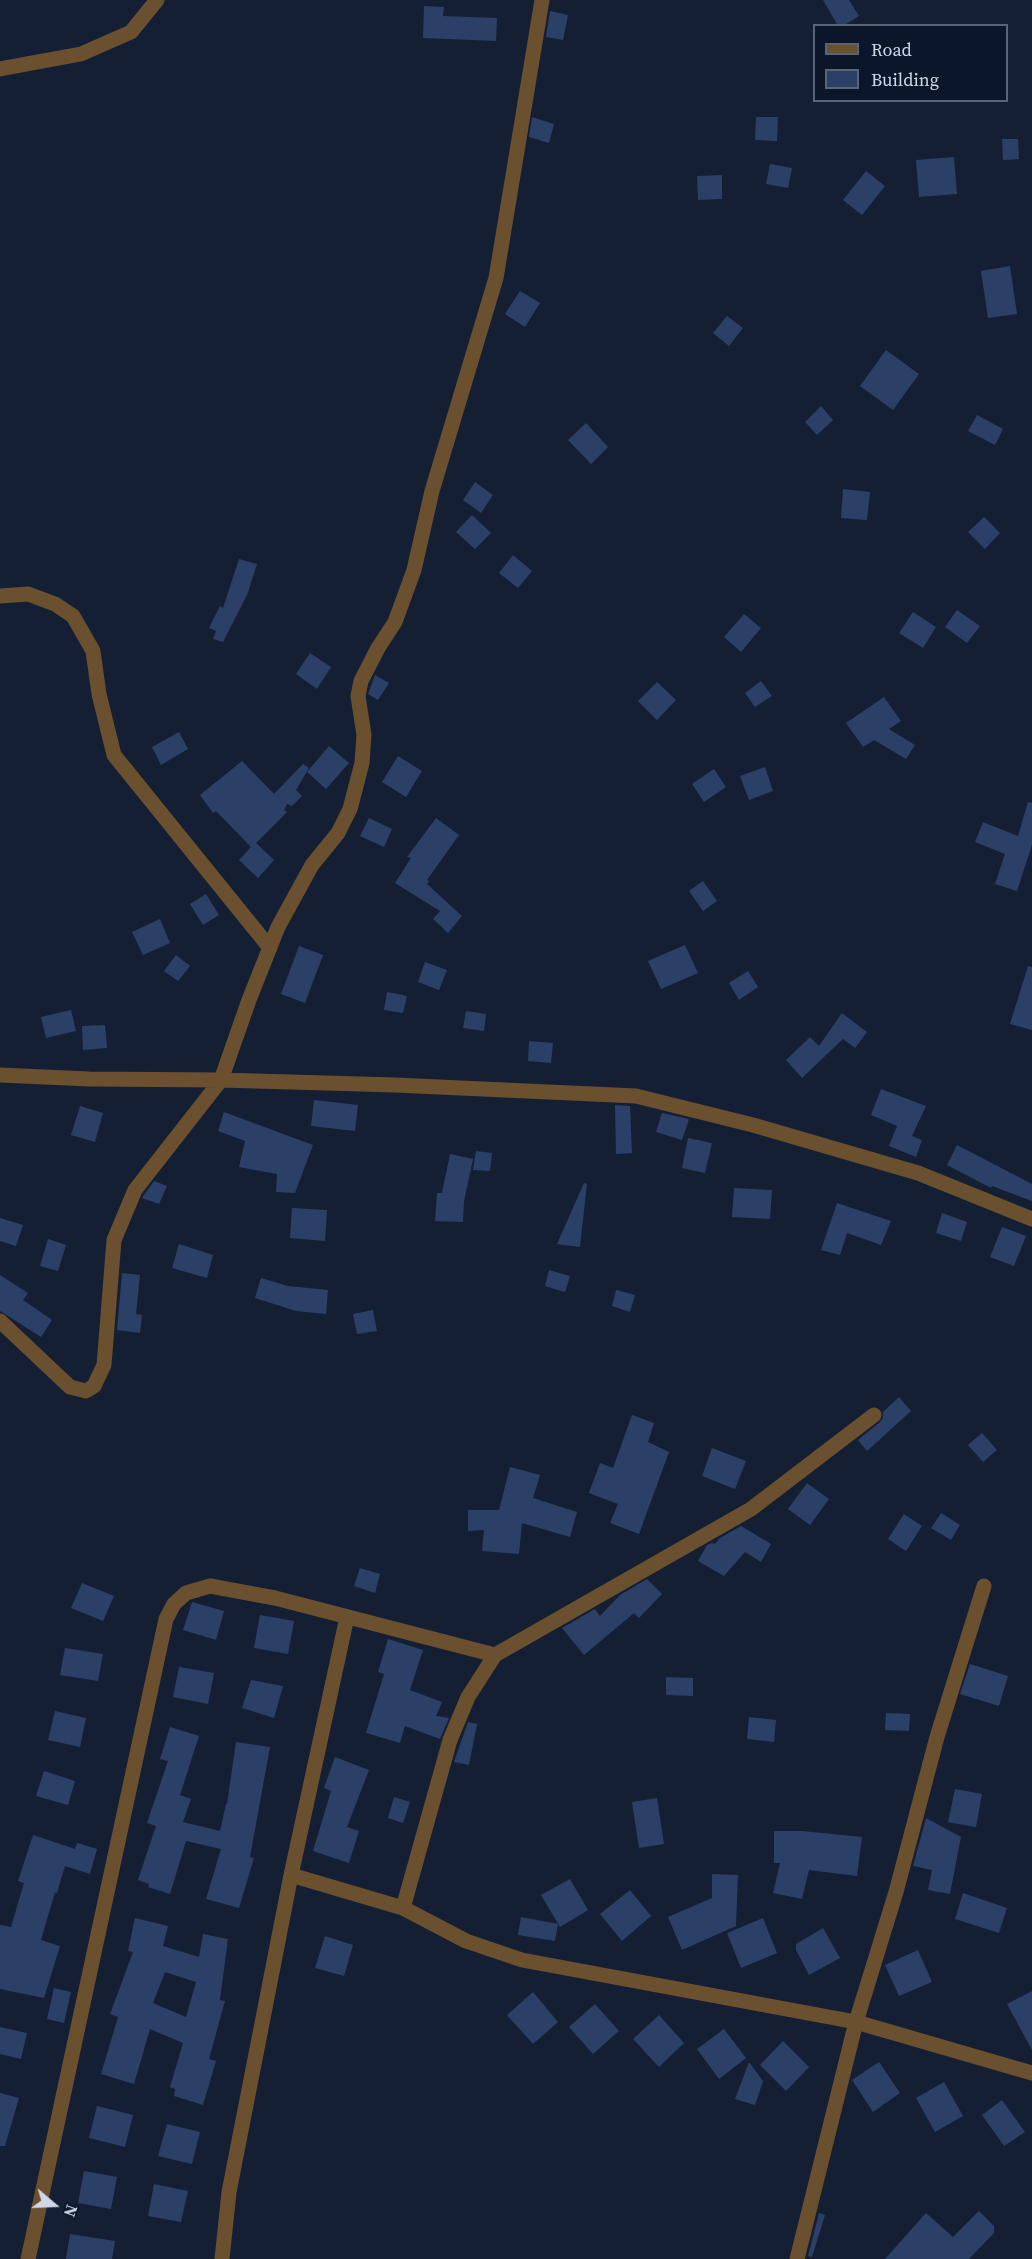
<!DOCTYPE html>
<html>
<head>
<meta charset="utf-8">
<style>
  body { margin:0 }
  #map { position:relative; width:1032px; height:2259px; overflow:hidden; background:#141f34; font-family:"Source Serif 4",serif }
  canvas { display:block }
  .legend { position:absolute; left:813px; top:24px; width:195px; height:78px; box-sizing:border-box; background:#0b162a; border:2px solid #5a6476; margin:0; padding:8px 10px; list-style:none; font-size:18px; color:#d0d8e7 }
  .legend li { display:flex; align-items:center; gap:12px; height:30px }
  .legend b { width:30px; border:2px solid #5a6476 }
  .north { position:absolute; left:24px; top:2175px; width:60px; height:60px; -webkit-text-stroke:4px #0b162a; paint-order:stroke; rotate:109deg; font-size:16px; font-weight:700; line-height:24px; text-align:center; color:#d0d8e7 }
  .north::after { content:''; display:block; margin:auto; width:21px; height:27px; background:#d0d8e7; clip-path:polygon(50% 0,100% 100%,50% 72%,0 100%) }
</style>
</head>
<body>
<div id="map">
<canvas width="1032" height="2259"></canvas>
<ul class="legend">
<li><b style="height:8px;background:#6a502e"></b>Road</li>
<li><b style="height:16px;background:#2b4067"></b>Building</li>
</ul>
<div class="north">N</div>
</div>
<script>
const context = document.querySelector('canvas').getContext('2d');
context.lineJoin = 'round';
function fillPath(path, color) {
  context.fillStyle = color;
  context.fill(path, 'evenodd');
}
function trace(path, color, width, dash) {
  context.strokeStyle = color;
  context.lineWidth = width;
  context.lineCap = dash ? 'butt' : 'round';
  context.setLineDash(dash || []);
  context.stroke(path);
}
fillPath(new Path2D(`
  M823 0H849L859 16 843 26H838Z
  M424 6 444 7 443 16 497 18 496 41 423 38Z
  M550 11 568 15 563 40 546 37Z
  M532 117 554 124 549 143 529 137Z
  M756 117H778L777 141 755 140Z
  M1002 139H1018L1019 159 1003 160Z
  M954 157 957 194 919 197 916 160Z
  M770 164 792 168 788 188 766 184Z
  M866 171 885 186 862 215 843 200Z
  M722 175V199L698 200 697 176Z
  M1010 266 1017 314 988 318 981 271Z
  M520 291 540 303 525 327 505 314Z
  M727 316 743 328 729 346 713 333Z
  M886 350 919 374 893 410 860 386Z
  M821 406 833 420 817 435 805 422Z
  M977 415 1003 429 995 445 968 431Z
  M586 423 608 447 591 464 568 440Z
  M475 482 493 495 481 513 463 500Z
  M843 489 870 492 867 520 841 518Z
  M472 515 491 533 475 549 456 532Z
  M984 517 1000 533 985 549 968 532Z
  M513 555 532 571 518 588 499 573Z
  M239 559 257 564 247 595 223 642 213 639 216 631 209 628 220 606 223 608Z
  M957 610 980 626 967 643 945 627Z
  M913 612 936 627 923 648 899 633Z
  M744 614 761 628 741 652 724 637Z
  M310 653 331 667 317 689 296 674Z
  M375 675 389 683 378 700 368 694Z
  M761 681 772 696 755 707 745 693Z
  M657 682 676 700 657 720 638 701Z
  M884 697 901 721 889 729 915 745 906 759 874 740 863 747 846 723Z
  M179 732 188 749 161 765 152 747Z
  M329 746 349 763 326 789 307 772Z
  M398 756 422 771 406 797 382 782Z
  M242 761 274 794 303 764 309 768 296 790 302 796 292 806 287 804 284 810 287 812 256 843 274 860 258 878 239 860 251 847 216 811 213 813 200 795Z
  M765 767 773 791 749 800 740 776Z
  M714 769 726 787 704 802 692 784Z
  M1028 802 1032 803V845L1017 891 995 884 1005 854 975 842 983 822 1018 836Z
  M369 818 392 829 384 847 360 836Z
  M436 818 459 835 427 880 429 881 427 884 462 916 448 933 433 919 440 911 395 883 411 858 407 857Z
  M703 881 717 901 703 911 689 891Z
  M206 894 219 915 203 925 190 904Z
  M160 919 170 943 143 955 132 932Z
  M685 945 698 973 661 989 648 961Z
  M299 946 323 955 305 1003 281 994Z
  M176 955 190 966 178 981 164 971Z
  M425 962 447 970 439 990 418 982Z
  M1028 966 1032 967V1030L1010 1024Z
  M748 971 758 987 739 1000 729 983Z
  M387 992 407 996 403 1013 384 1010Z
  M71 1010 76 1031 46 1038 41 1017Z
  M466 1011 486 1014 484 1031 463 1028Z
  M842 1013 867 1032 855 1048 843 1039 802 1078 786 1060 810 1037 819 1046Z
  M105 1025 107 1048 83 1050 82 1026Z
  M529 1041 553 1043 551 1063 528 1061Z
  M881 1089 926 1106 912 1136 922 1140 916 1157 889 1146 897 1126 871 1115Z
  M314 1100 358 1105 355 1131 311 1126Z
  M615 1105 630 1106 632 1153 616 1154Z
  M80 1106 103 1113 95 1142 71 1135Z
  M224 1112 313 1145 295 1193 276 1192 277 1174 239 1167 245 1141 218 1131Z
  M662 1113 689 1119 682 1140 656 1132Z
  M688 1138 712 1143 705 1173 682 1168Z
  M957 1145 1032 1184V1201L992 1186 991 1188 947 1165Z
  M476 1151 492 1153 490 1171 473 1170Z
  M450 1154 473 1159 464 1201 463 1222 435 1221 437 1193H442Z
  M154 1181 167 1186 159 1204 142 1198Z
  M584 1183 587 1184 580 1247 557 1244Z
  M734 1188 772 1190 770 1219 732 1217Z
  M837 1203 891 1221 881 1245 847 1233 840 1255 821 1250Z
  M292 1208 327 1210 325 1241 290 1238Z
  M942 1213 967 1222 961 1241 936 1233Z
  M0 1218 23 1225 16 1246 0 1241Z
  M1002 1227 1026 1236 1014 1266 990 1257Z
  M48 1239 66 1245 58 1271 40 1266Z
  M179 1244 213 1255 207 1278 172 1268Z
  M549 1270 570 1276 565 1292 545 1286Z
  M122 1273 140 1275 136 1314 142 1315 140 1333 117 1330Z
  M0 1275 28 1293 23 1300 52 1320 41 1337 0 1311Z
  M261 1278 288 1286 328 1290 326 1314 296 1311 255 1298Z
  M616 1290 635 1295 630 1312 612 1306Z
  M373 1310 377 1331 357 1334 353 1314Z
  M899 1397 911 1411 867 1451 858 1440 880 1422 883 1418V1412Z
  M632 1415 654 1423 648 1442 669 1452 639 1534 610 1523 618 1504 589 1493 600 1463 613 1468Z
  M982 1433 997 1450 983 1462 968 1445Z
  M712 1448 746 1461 735 1489 702 1476Z
  M510 1467 540 1475 533 1498 577 1512 570 1537 522 1523 519 1554 482 1551 484 1530 468 1531V1510H499Z
  M807 1483 829 1499 810 1525 788 1509Z
  M941 1513 960 1525 951 1540 931 1528Z
  M904 1514 922 1526 906 1551 888 1539Z
  M741 1526 771 1544 761 1562 745 1552 724 1576 698 1561 707 1545 712 1543 715 1544 720 1538Z
  M360 1568 380 1574 375 1593 354 1586Z
  M647 1579 662 1594 639 1618 634 1613 584 1655 562 1628 595 1609 600 1616 620 1595Z
  M82 1583 114 1596 103 1621 71 1608Z
  M192 1602 224 1611 216 1640 183 1630Z
  M260 1615 294 1621 288 1654 254 1648Z
  M388 1639 423 1650 410 1690 442 1702 436 1716 449 1718 440 1739 405 1726 400 1743 366 1733 384 1674 378 1672Z
  M65 1648 103 1654 98 1681 60 1675Z
  M970 1664 1008 1676 999 1706 960 1694Z
  M179 1667 214 1673 208 1704 173 1697Z
  M666 1677 693 1678V1696L666 1695Z
  M251 1680 283 1686 274 1718 242 1708Z
  M55 1711 86 1718 80 1747 48 1740Z
  M886 1713 910 1714 909 1731 885 1730Z
  M749 1717 776 1720 774 1742 747 1739Z
  M468 1722 477 1724 469 1765 454 1762Z
  M170 1727 199 1736 180 1795 191 1799 183 1822 220 1831 226 1804H227L236 1742 270 1747 250 1857 254 1858 239 1908 206 1899 221 1849 186 1841 170 1894 148 1887 149 1884 138 1880 156 1826 147 1823 168 1761 160 1759Z
  M335 1757 369 1770 347 1827 359 1831 349 1863 313 1851 331 1791 324 1788Z
  M44 1771 75 1781 68 1805 36 1796Z
  M955 1789 982 1794 976 1827 948 1822Z
  M394 1797 410 1802 403 1823 388 1818Z
  M657 1798 664 1844 639 1848 632 1802Z
  M926 1818 961 1837 950 1894 928 1890 932 1870 913 1866Z
  M774 1831H802L862 1837 857 1876 809 1870 802 1899 773 1893 780 1863H774Z
  M33 1835 75 1849 77 1843 97 1849 90 1874 65 1866 57 1893 55 1892 41 1940 60 1946 44 1998 0 1989V1925L11 1927 24 1883 18 1881Z
  M712 1874 738 1875 736 1926 682 1950 668 1917 712 1898Z
  M570 1879 588 1910 560 1927 541 1895Z
  M630 1890 651 1916 622 1941 600 1914Z
  M963 1893 1007 1908 999 1933 955 1919Z
  M521 1917 558 1924 555 1941 518 1935Z
  M135 1918 168 1926 163 1946 199 1957 203 1934 228 1939 220 2000 225 2001 209 2059 216 2061 203 2105 174 2096 175 2089 170 2087 183 2043 150 2029 134 2084 101 2074 118 2017 110 2014 133 1952 128 1951ZM165 1972 196 1982 186 2017 153 2003Z
  M763 1918 777 1953 741 1968 727 1933Z
  M823 1928 840 1958 809 1975 796 1950V1944Z
  M325 1936 353 1945 344 1976 315 1968Z
  M918 1950 932 1982 899 1996 885 1965Z
  M54 1988 71 1992 64 2023 47 2019Z
  M1032 1991V2050L1007 2004Z
  M533 1992 558 2022 533 2044 507 2015Z
  M595 2004 619 2031 593 2054 569 2027Z
  M659 2015 684 2043 659 2067 633 2039Z
  M0 2027 27 2033 21 2059 0 2054Z
  M724 2029 746 2058 719 2079 697 2049Z
  M783 2041 809 2067 786 2091 760 2065Z
  M749 2062 763 2081 755 2105 735 2099Z
  M879 2062 900 2093 873 2112 852 2080Z
  M944 2082 963 2116 935 2132 916 2098Z
  M0 2093 19 2098 5 2146H0Z
  M1002 2100 1025 2132 1004 2146 982 2115Z
  M97 2106 133 2115 125 2147 89 2138Z
  M167 2124 200 2132 192 2164 158 2156Z
  M84 2171 117 2177 111 2209 78 2203Z
  M154 2184 188 2191 181 2222 148 2216Z
  M979 2211 994 2226V2233L969 2259H885L926 2213 953 2237Z
  M819 2213 825 2215 812 2257 808 2256Z
  M70 2234 115 2241 112 2259H66Z`), '#2b4067');
trace(new Path2D(`
  M0 69 81 54 131 32 157 0
  M0 596 28 594 55 604 73 616 93 651 99 694 114 755 270 948
  M0 1075 89 1079 221 1080 395 1085 636 1096 753 1125 918 1173 1032 1219
  M0 1321 70 1387 86 1391 94 1386 104 1365 114 1240 135 1190 221 1080 249 1000 278 927 312 865 338 833 350 809 362 763 364 735 358 696 361 681 378 648 395 622 414 570 432 491 496 278 542 0
  M291 1875 403 1908 466 1941 522 1960 856 2022 1032 2073
  M403 1908 450 1740 468 1697 495 1655 751 1509 874 1415
  M28 2259 166 1619 174 1604 186 1593 210 1586 275 1598 495 1655
  M222 2259 229 2192 291 1875 347 1617
  M797 2259 856 2022 896 1892 937 1737 984 1586`), '#6a502e', 15);
</script>
</body>
</html>
